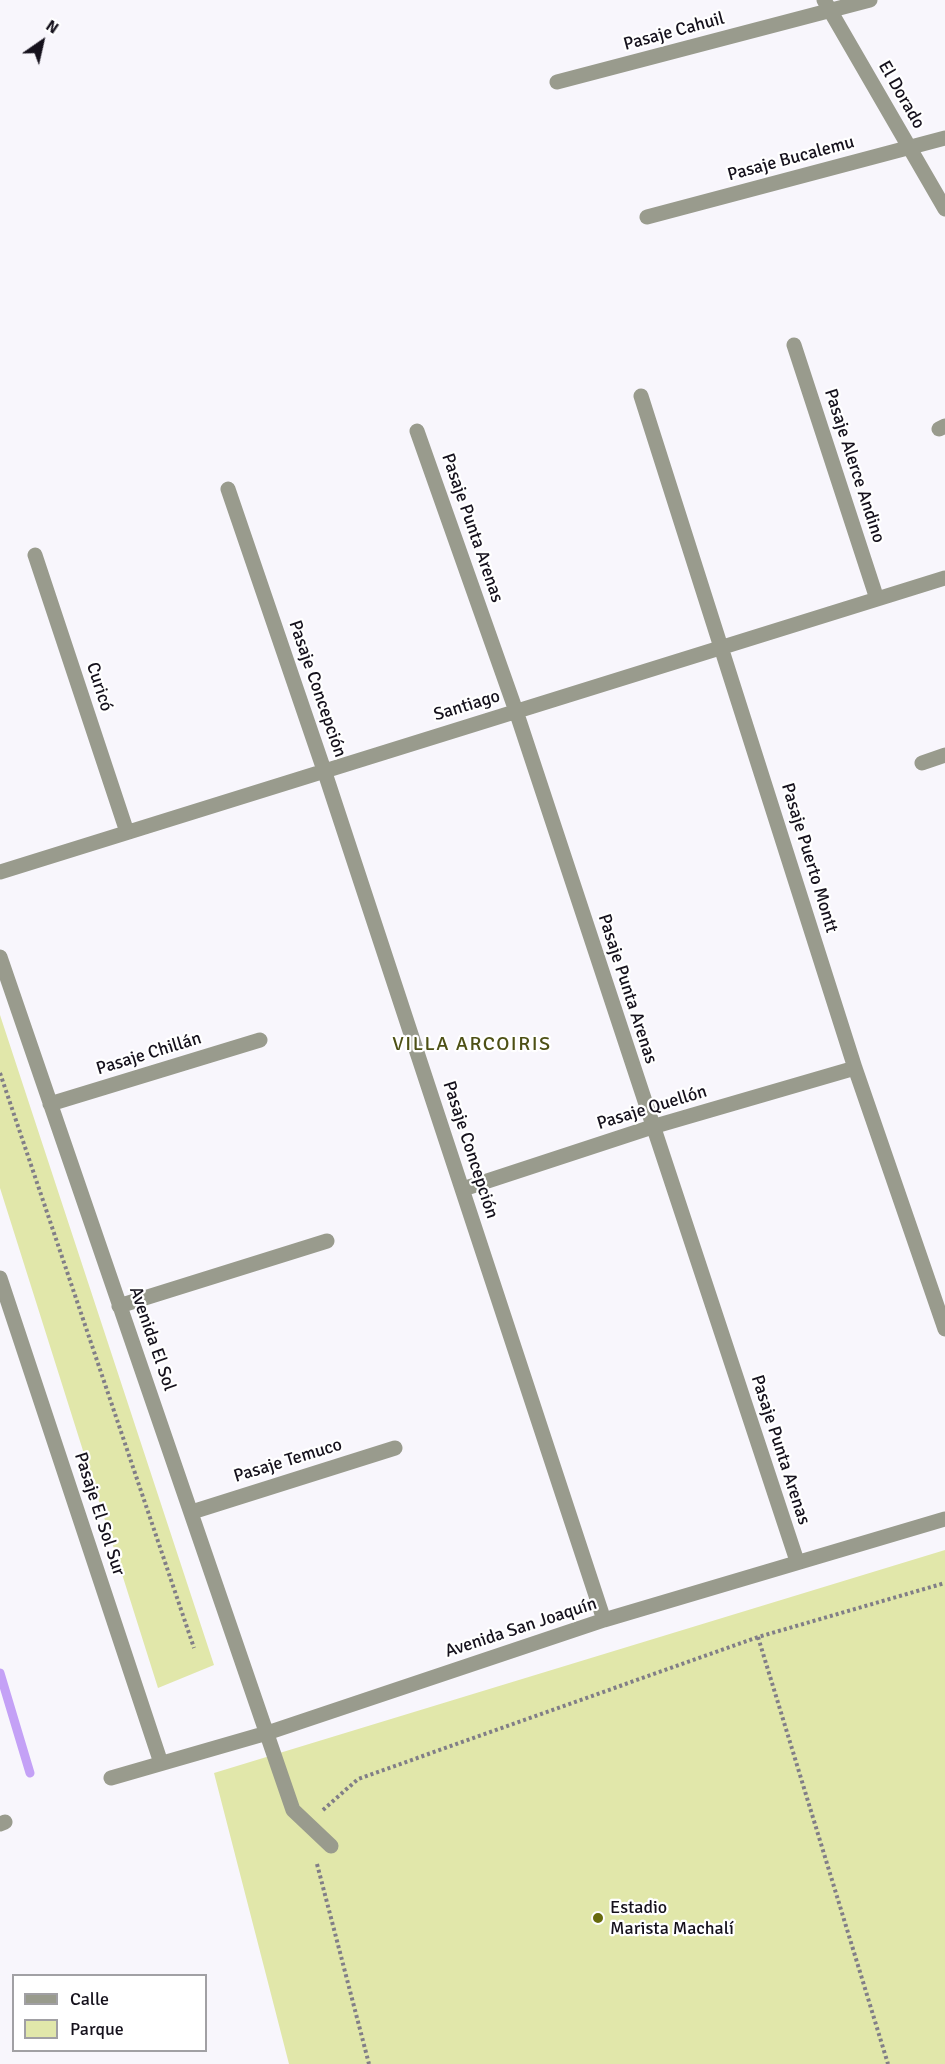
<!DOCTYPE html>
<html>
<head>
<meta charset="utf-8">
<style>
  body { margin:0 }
  #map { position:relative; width:945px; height:2064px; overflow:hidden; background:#f8f6fc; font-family:Signika,sans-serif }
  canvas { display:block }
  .legend { position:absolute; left:12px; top:1974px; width:195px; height:78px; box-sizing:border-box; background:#fff; border:2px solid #a1a0a4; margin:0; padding:8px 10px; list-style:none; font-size:18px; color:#15111c }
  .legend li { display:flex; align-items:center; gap:12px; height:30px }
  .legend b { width:30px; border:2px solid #a1a0a4 }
  .north { position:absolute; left:12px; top:12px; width:60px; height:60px; -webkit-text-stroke:4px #fff; paint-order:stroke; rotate:34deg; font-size:16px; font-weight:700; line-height:24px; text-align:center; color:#15111c }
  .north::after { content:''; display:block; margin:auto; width:21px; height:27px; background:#15111c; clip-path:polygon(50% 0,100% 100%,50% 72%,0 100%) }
</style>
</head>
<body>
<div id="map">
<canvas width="945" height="2064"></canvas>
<ul class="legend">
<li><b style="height:8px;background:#999b8d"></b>Calle</li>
<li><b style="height:16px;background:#e1e7aa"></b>Parque</li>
</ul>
<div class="north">N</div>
</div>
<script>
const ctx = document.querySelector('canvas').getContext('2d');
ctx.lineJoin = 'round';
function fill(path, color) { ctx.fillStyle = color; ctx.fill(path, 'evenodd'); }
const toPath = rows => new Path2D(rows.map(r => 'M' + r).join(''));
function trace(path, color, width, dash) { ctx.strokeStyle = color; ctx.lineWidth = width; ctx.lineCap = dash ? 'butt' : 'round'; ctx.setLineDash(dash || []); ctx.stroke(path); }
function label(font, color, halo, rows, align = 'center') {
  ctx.font = font + ' Signika,sans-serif'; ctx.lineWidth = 4.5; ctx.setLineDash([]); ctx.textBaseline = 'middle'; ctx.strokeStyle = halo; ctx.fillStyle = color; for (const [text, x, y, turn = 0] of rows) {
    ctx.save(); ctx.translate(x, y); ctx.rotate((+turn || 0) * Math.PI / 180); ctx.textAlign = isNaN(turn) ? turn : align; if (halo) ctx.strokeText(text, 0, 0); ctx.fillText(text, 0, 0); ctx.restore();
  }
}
fill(toPath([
  [0,1015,214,1665,158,1688,0,1188],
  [945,1550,945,2064,289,2064,214,1773]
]), '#e1e7aa');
trace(toPath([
  [0,1673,30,1773]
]), '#c4a1f6', 9);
trace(toPath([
  [0,1073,194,1648],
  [758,1637,888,2064],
  [323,1810,358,1779,758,1637,945,1583],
  [317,1864,369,2064]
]), '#817e87', 4, [3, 3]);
trace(toPath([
  [824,0,945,209],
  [557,82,870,0],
  [647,217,945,138],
  [794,345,877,599],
  [641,396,855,1068,945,1329],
  [939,429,945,426],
  [417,431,516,711,797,1561],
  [228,489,324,770,604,1620],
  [35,555,127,832],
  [922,763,945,755],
  [0,872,945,578],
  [0,957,293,1810,331,1846],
  [50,1104,260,1040],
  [463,1189,652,1127,855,1068],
  [0,1278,161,1763],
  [119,1306,327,1241],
  [192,1512,395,1448],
  [111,1778,267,1733,604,1620,945,1519],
  [0,1824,5,1822]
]), '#999b8d', 15);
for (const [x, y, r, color] of [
  [598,1918,6,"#676b0d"]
]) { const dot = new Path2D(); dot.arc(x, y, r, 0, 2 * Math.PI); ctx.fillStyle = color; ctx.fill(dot); trace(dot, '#fff', 2); }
label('18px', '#15111c', '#fff', [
  ["Pasaje Cahuil",674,32,-15],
  ["El Dorado",901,95,60],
  ["Pasaje Bucalemu",791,159,-15],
  ["Pasaje Alerce Andino",854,466,72],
  ["Pasaje Punta Arenas",472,528,71],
  ["Curicó",99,687,72],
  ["Pasaje Concepción",317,689,71],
  ["Santiago",467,706,-17],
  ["Pasaje Puerto Montt",809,858,73],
  ["Pasaje Punta Arenas",627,989,72],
  ["Pasaje Chillán",149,1054,-17],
  ["Pasaje Quellón",652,1108,-17],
  ["Pasaje Concepción",470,1150,72],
  ["Avenida El Sol",152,1339,71],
  ["Pasaje Punta Arenas",780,1450,72],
  ["Pasaje Temuco",288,1461,-17],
  ["Pasaje El Sol Sur",99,1514,72],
  ["Avenida San Joaquín",521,1628,-18]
]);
label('18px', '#15111c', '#fff', [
  ["Estadio",610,1908],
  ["Marista Machalí",610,1929]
], 'left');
ctx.letterSpacing = '1.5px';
label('20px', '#4d5015', '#fff', [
  ["VILLA ARCOIRIS",472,1045]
]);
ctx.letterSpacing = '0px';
</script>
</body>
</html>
